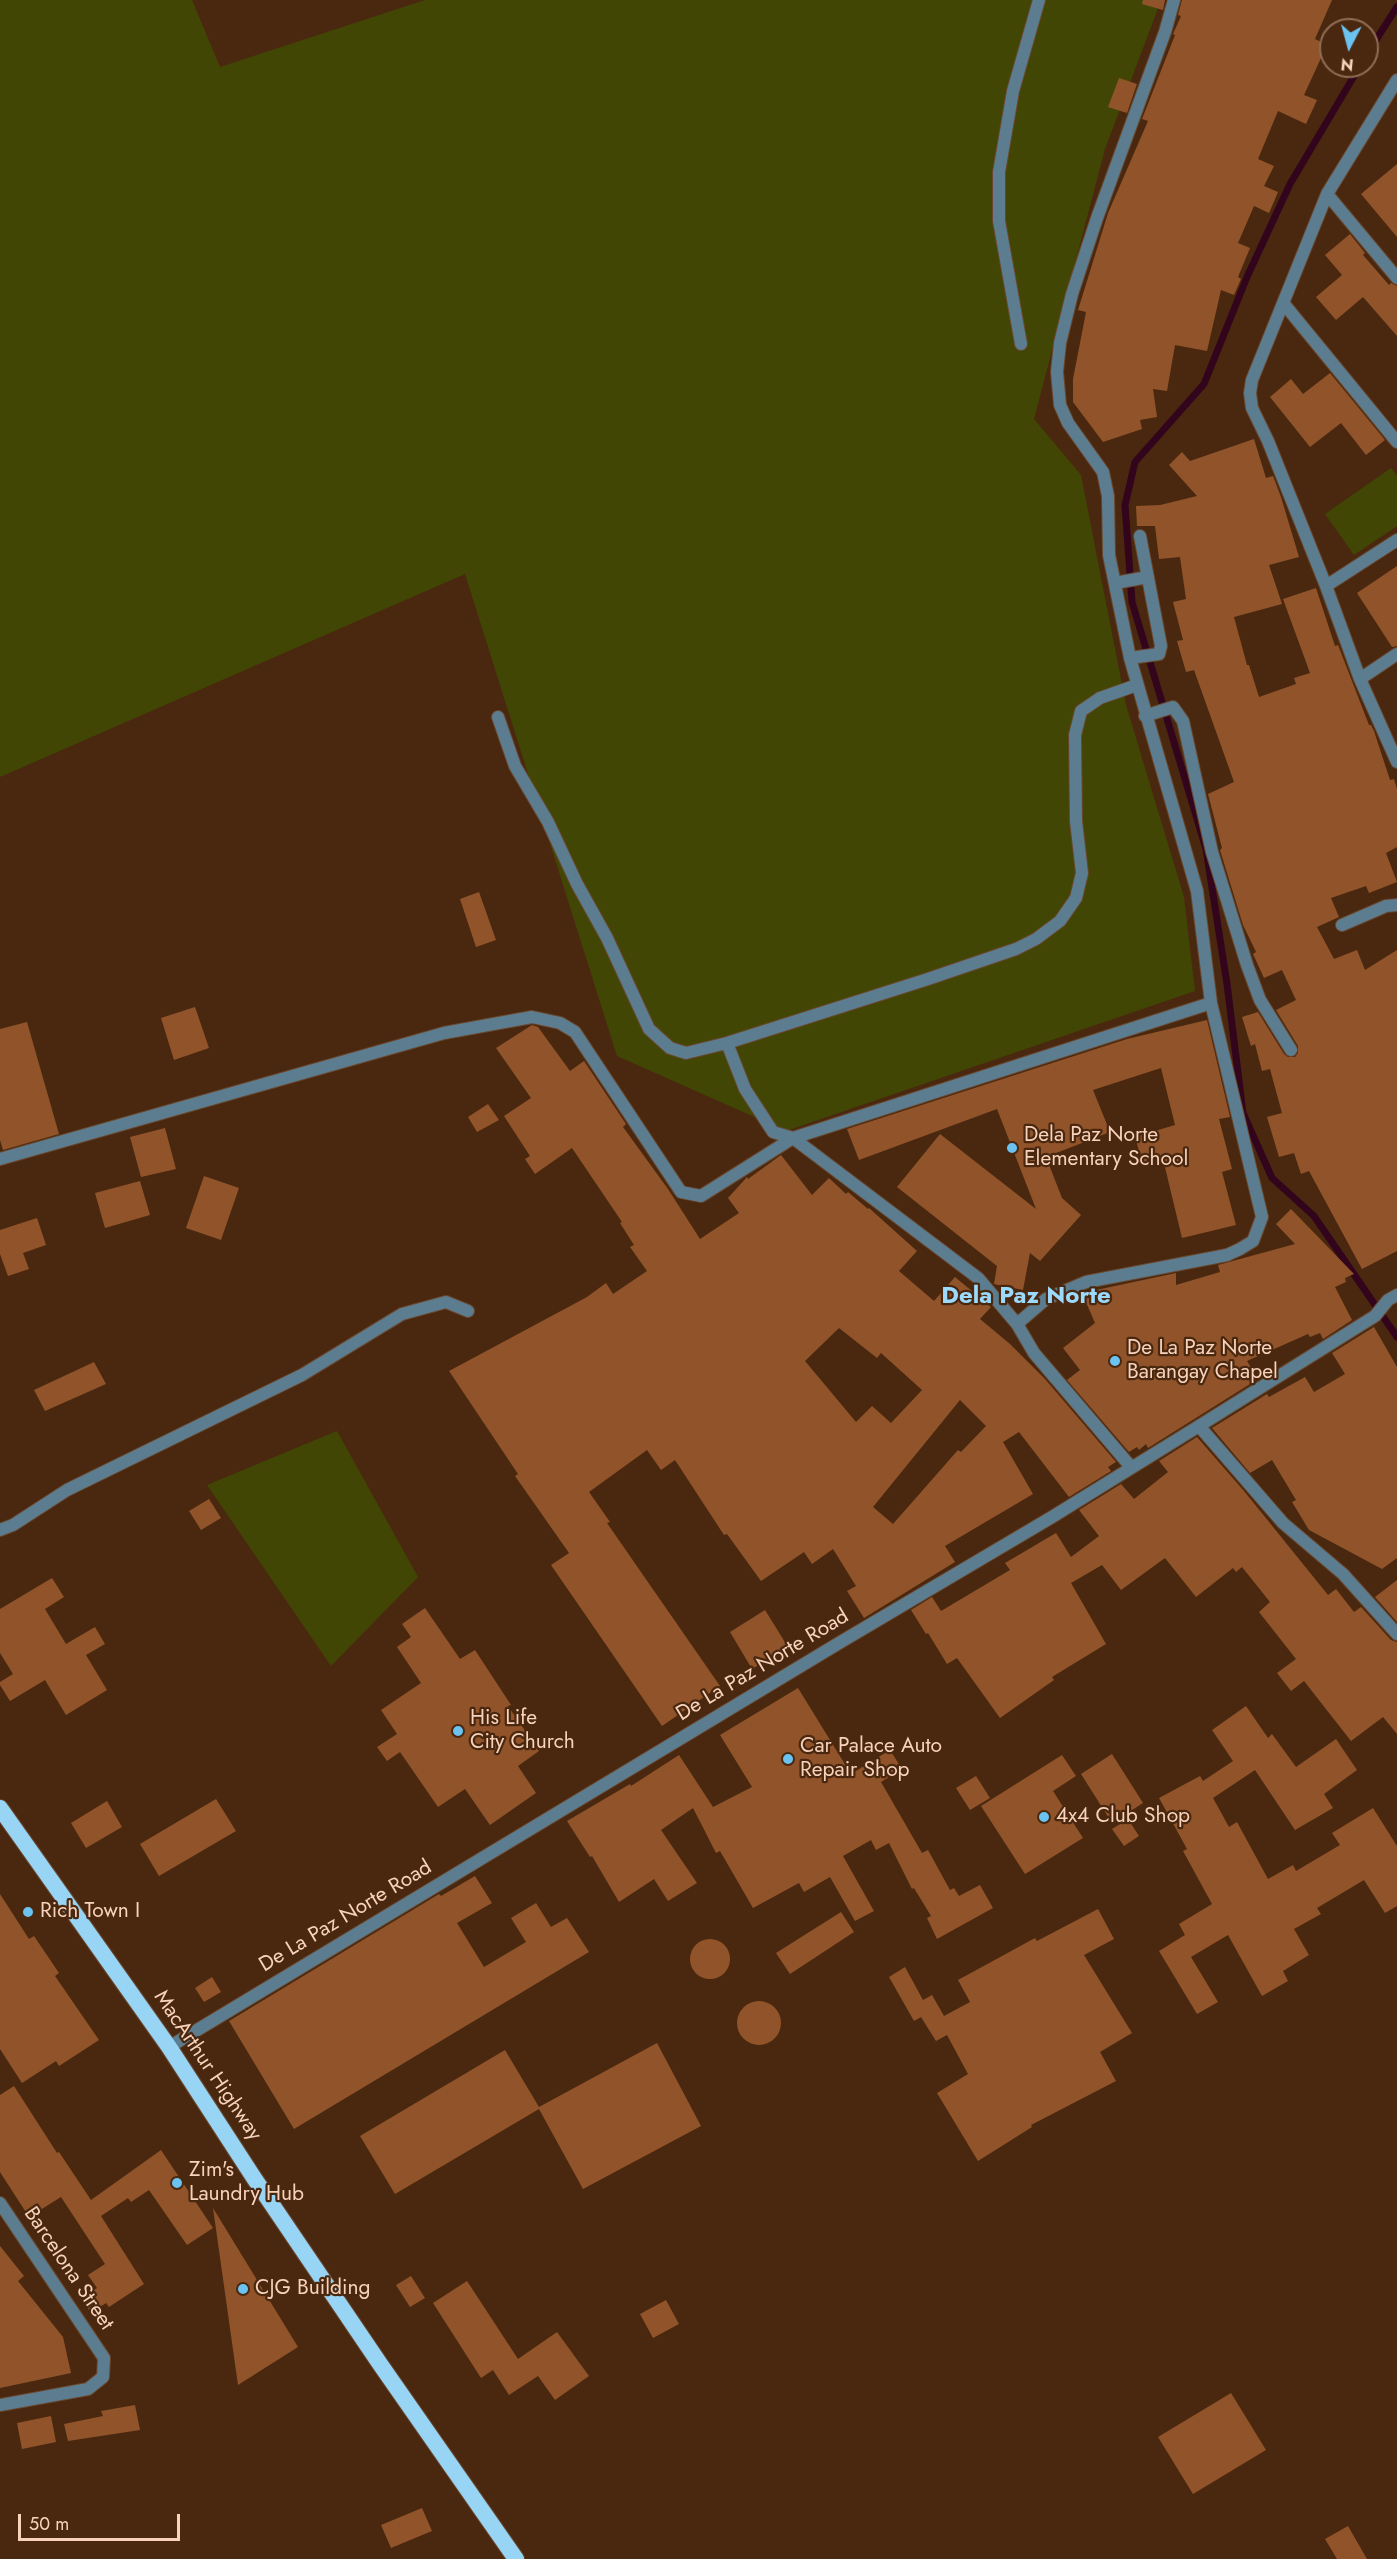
<!DOCTYPE html>
<html>
<head>
<meta charset="utf-8">
<style>
  body { margin:0 }
  #map { position:relative; width:1397px; height:2559px; overflow:hidden; background:#4a280f; font-family:Jost,sans-serif }
  canvas { display:block }
  .north { position:absolute; left:1319px; top:18px; width:60px; height:60px; box-sizing:border-box; background:#4a280f; border:2px solid #906c54; border-radius:50%; rotate:186deg; font-size:16px; font-weight:700; line-height:24px; text-align:center; color:#f8d2bb }
  .north::after { content:''; display:block; margin:auto; width:21px; height:27px; background:#6bc3f2; clip-path:polygon(50% 0,100% 100%,50% 72%,0 100%) }
  .scale { position:absolute; left:18px; top:2514px; width:162px; height:27px; box-sizing:border-box; border:3px solid #f8d2bb; border-top:0; padding-left:8px; font-size:18px; line-height:21px; white-space:nowrap; color:#f8d2bb; -webkit-text-stroke:4px #4a280f; paint-order:stroke }
</style>
</head>
<body>
<div id="map">
<canvas width="1397" height="2559"></canvas>
<div class="north">N</div>
<div class="scale">50 m</div>
</div>
<script>
const ctx = document.querySelector('canvas').getContext('2d');
ctx.lineJoin = 'round';
function fill(path, color) { ctx.fillStyle = color; ctx.fill(path, 'evenodd'); }
const toPath = rows => new Path2D(rows.map(r => 'M' + r).join(''));
function trace(path, color, width, dash) { ctx.strokeStyle = color; ctx.lineWidth = width; ctx.lineCap = dash ? 'butt' : 'round'; ctx.setLineDash(dash || []); ctx.stroke(path); }
function label(font, color, halo, rows, align = 'center') {
  ctx.font = font + ' Jost,sans-serif'; ctx.lineWidth = 4.5; ctx.setLineDash([]); ctx.textBaseline = 'middle'; ctx.strokeStyle = halo; ctx.fillStyle = color; for (const [text, x, y, turn = 0] of rows) {
    ctx.save(); ctx.translate(x, y); ctx.rotate((+turn || 0) * Math.PI / 180); ctx.textAlign = isNaN(turn) ? turn : align; if (halo) ctx.strokeText(text, 0, 0); ctx.fillText(text, 0, 0); ctx.restore();
  }
}
fill(toPath([
  [0,0,192,0,220,67,425,0,1158,0,1157,11,1105,149,1034,419,1081,475,1126,705,1184,897,1195,991,786,1131,617,1056,465,574,0,777],
  [1391,468,1397,476,1397,526,1354,555,1325,514],
  [337,1431,418,1577,331,1666,207,1485]
]), '#424604');
trace(toPath([
  [1367,54,1397,7],
  [1360,66,1290,184,1247,277,1204,384,1135,462,1125,505,1132,602,1206,849,1227,984,1243,1113,1272,1178,1314,1216,1397,1337]
]), '#33051d', 7);
fill(toPath([
  [1143,0,1165,0,1163,10,1142,4],
  [1182,0,1332,0,1315,39,1327,45,1304,95,1317,100,1306,124,1278,111,1258,159,1274,166,1264,186,1278,192,1269,213,1254,206,1238,243,1250,248,1238,277,1241,279,1234,295,1221,290,1207,351,1175,345,1167,391,1153,389,1157,417,1140,420,1142,429,1103,442,1073,402,1073,379,1086,312,1078,310,1108,213,1148,121,1142,119,1175,35,1173,34,1181,16,1178,15],
  [1119,78,1137,84,1127,113,1108,107],
  [1397,164,1397,237,1361,194],
  [1350,234,1365,253,1363,255,1389,285,1391,283,1397,286,1397,336,1363,297,1336,320,1316,297,1342,275,1325,255],
  [1330,373,1385,440,1366,455,1341,423,1310,447,1270,397,1291,379,1303,394],
  [1254,439,1266,478,1273,476,1281,497,1299,557,1269,565,1282,604,1234,617,1247,665,1249,665,1259,697,1296,684,1294,678,1310,673,1283,599,1316,588,1335,646,1338,645,1369,725,1371,725,1374,731,1390,780,1394,779,1397,789,1397,847,1386,853,1397,882,1369,893,1366,886,1331,898,1339,917,1317,927,1334,959,1357,950,1365,970,1397,950,1397,1251,1362,1269,1309,1171,1301,1174,1294,1153,1279,1157,1267,1117,1282,1113,1270,1069,1262,1071,1255,1044,1251,1046,1242,1017,1258,1012,1284,1054,1288,1057,1295,1057,1298,1053,1298,1046,1276,1010,1296,1000,1282,970,1264,978,1253,954,1256,952,1243,925,1220,850,1222,848,1208,794,1234,782,1194,670,1186,672,1177,641,1183,640,1173,602,1186,599,1180,557,1159,559,1155,526,1137,526,1136,506,1160,505,1197,496,1169,465,1182,452,1190,461],
  [1397,566,1397,646,1392,647,1357,593],
  [479,892,496,940,476,947,460,899],
  [195,1007,209,1048,174,1060,161,1018],
  [1207,1020,1230,1117,1219,1119,1232,1169,1222,1172,1236,1225,1182,1238,1163,1159,1143,1165,1135,1137,1175,1125,1161,1068,1093,1090,1110,1132,1046,1157,1062,1198,1081,1215,1040,1261,1030,1253,1023,1290,994,1284,997,1266,897,1187,940,1134,1036,1209,997,1109,859,1160,847,1129,1127,1039],
  [27,1022,59,1134,3,1150,0,1140,0,1029],
  [532,1025,538,1027,570,1071,584,1061,626,1124,623,1127,668,1189,700,1239,739,1213,728,1198,747,1177,748,1179,781,1155,812,1195,829,1178,846,1194,848,1192,868,1209,869,1208,917,1251,899,1271,934,1301,955,1277,991,1307,980,1319,1010,1344,1045,1379,1116,1462,1108,1467,1111,1471,1069,1497,1019,1432,1003,1442,1033,1494,945,1546,955,1562,864,1618,847,1591,856,1586,833,1549,812,1564,804,1552,761,1581,727,1534,724,1535,675,1460,661,1470,647,1450,589,1492,610,1522,607,1523,720,1686,662,1726,551,1565,569,1553,515,1476,518,1474,449,1371,587,1297,606,1283,613,1294,647,1271,630,1247,634,1245,620,1223,622,1222,572,1148,535,1174,525,1159,530,1156,504,1116,531,1098,496,1048],
  [839,1328,877,1358,881,1353,922,1390,891,1423,872,1406,856,1422,805,1361],
  [960,1400,986,1426,961,1452,958,1450,893,1524,873,1507],
  [488,1104,499,1120,477,1132,468,1117],
  [165,1128,176,1169,141,1177,130,1137],
  [204,1176,239,1188,221,1240,186,1228],
  [140,1181,150,1215,105,1228,95,1193],
  [1291,1209,1354,1274,1345,1278,1346,1282,1335,1287,1352,1320,1323,1339,1320,1333,1310,1337,1308,1334,1247,1361,1258,1379,1148,1448,1146,1444,1139,1450,1137,1447,1129,1452,1067,1380,1080,1370,1063,1348,1095,1323,1082,1293,1176,1273,1176,1285,1220,1272,1218,1265,1295,1244,1276,1224],
  [37,1218,46,1245,23,1253,29,1269,8,1276,0,1254,0,1230],
  [1374,1327,1397,1367,1397,1558,1382,1569,1309,1530,1292,1502,1296,1500,1272,1460,1250,1473,1212,1428,1267,1394,1269,1397,1305,1377,1314,1392,1345,1374,1332,1353],
  [94,1362,106,1384,45,1411,34,1390],
  [1197,1437,1244,1491,1328,1595,1336,1589,1354,1612,1361,1607,1391,1640,1397,1642,1397,1734,1383,1717,1351,1741,1304,1681,1291,1691,1277,1673,1296,1659,1259,1612,1270,1602,1242,1567,1236,1572,1233,1568,1196,1597,1165,1558,1121,1590,1102,1565,1071,1583,1106,1644,1052,1677,1054,1680,1000,1718,957,1658,947,1664,928,1633,926,1634,911,1610,932,1597,941,1611,1010,1570,1005,1563,1056,1533,1071,1557,1099,1536,1079,1510,1121,1484,1134,1499,1168,1472,1159,1461],
  [209,1499,221,1518,201,1530,189,1511],
  [52,1578,64,1597,45,1609,66,1644,95,1627,105,1644,86,1655,107,1690,66,1715,45,1680,10,1701,0,1685,0,1682,13,1674,0,1653,0,1609],
  [1397,1580,1397,1622,1375,1597],
  [425,1608,460,1659,475,1650,511,1705,508,1706,539,1751,518,1766,536,1793,490,1825,465,1789,438,1807,400,1752,387,1761,377,1747,397,1734,381,1710,421,1683,397,1647,411,1637,402,1624],
  [765,1610,788,1647,752,1669,730,1632],
  [798,1688,851,1774,890,1750,902,1769,881,1782,922,1853,928,1850,950,1890,954,1888,959,1896,980,1885,993,1908,937,1939,927,1918,931,1916,914,1888,912,1889,889,1843,876,1850,871,1840,843,1856,874,1911,855,1921,830,1877,804,1892,799,1883,753,1908,720,1851,716,1853,693,1808,661,1830,697,1883,668,1901,654,1879,619,1902,592,1856,590,1857,567,1821,630,1784,631,1786,679,1755,713,1807,752,1787,720,1735],
  [1246,1706,1268,1738,1272,1734,1296,1767,1336,1739,1357,1770,1324,1794,1333,1808,1295,1830,1255,1770,1213,1798,1229,1827,1237,1822,1268,1879,1293,1865,1296,1871,1340,1845,1332,1833,1373,1808,1397,1846,1397,1906,1385,1913,1364,1880,1317,1908,1321,1914,1294,1929,1309,1955,1283,1971,1288,1981,1262,1996,1228,1935,1191,1957,1218,2002,1197,2014,1159,1951,1185,1935,1179,1924,1212,1904,1183,1851,1187,1849,1159,1798,1200,1776,1203,1781,1233,1761,1212,1730],
  [1112,1754,1143,1803,1112,1823,1081,1774],
  [1062,1755,1076,1776,1053,1791,1083,1838,1025,1874,981,1806],
  [976,1776,990,1798,970,1810,956,1788],
  [216,1799,236,1831,159,1876,140,1844],
  [107,1801,122,1827,86,1848,71,1823],
  [1128,1819,1139,1836,1124,1846,1112,1829],
  [475,1876,492,1903,457,1923,484,1967,526,1942,511,1918,536,1903,551,1927,567,1918,589,1952,294,2129,229,2021,439,1894,441,1896],
  [0,1894,29,1939,34,1936,59,1973,55,1976,99,2040,59,2066,56,2061,22,2083,0,2049],
  [1098,1909,1114,1939,1084,1955,1132,2033,1100,2052,1116,2081,1031,2125,1032,2127,978,2161,937,2093,968,2074,947,2035,936,2041,921,2017,914,2021,889,1977,905,1967,923,2000,932,1995,944,2016,970,2002,958,1980,1035,1938,1037,1941],
  [841,1912,854,1932,790,1974,776,1953],
  '690 1959a20 20 0 1 1 40 0a20 20 0 1 1-40 0Z',
  [212,1977,221,1992,204,2002,195,1988],
  '737 2023a22 22 0 1 1 44 0a22 22 0 1 1-44 0Z',
  [657,2043,701,2126,583,2189,539,2109,395,2194,360,2136,505,2050,539,2107],
  [14,2086,57,2153,59,2152,91,2200,161,2150,213,2228,187,2245,149,2190,131,2202,128,2198,101,2216,144,2284,109,2307,106,2303,91,2313,81,2298,97,2288,88,2275,105,2264,61,2197,29,2217,0,2172,0,2095],
  [213,2208,298,2347,238,2385],
  [0,2246,24,2276,18,2281,63,2337,71,2373,0,2388],
  [411,2276,425,2298,410,2307,396,2285],
  [467,2281,518,2359,557,2332,589,2376,555,2400,538,2376,509,2395,493,2370,481,2378,433,2303],
  [666,2300,679,2324,653,2338,640,2314],
  [1231,2393,1266,2450,1193,2494,1158,2437],
  [135,2405,140,2430,68,2441,64,2424,103,2416,101,2411],
  [51,2416,56,2442,22,2449,17,2423],
  [422,2508,432,2531,391,2548,381,2525],
  [1348,2526,1367,2559,1337,2559,1325,2539]
]), '#91542a');
const minor = toPath([
  [1327,194,1397,80],
  [1397,278,1327,194,1252,380,1250,393,1252,408,1268,441,1326,586,1360,679,1397,762],
  [1284,304,1397,442],
  [1021,344,999,221,999,172,1013,91,1039,0],
  [1115,583,1148,577],
  [1326,586,1397,540],
  [1130,658,1159,654,1161,646,1140,536],
  [1360,679,1397,654],
  [1145,716,1173,707,1183,721,1212,852,1247,965,1260,1000,1291,1050],
  [498,717,515,766,548,822,577,884,607,938,649,1029,670,1048,686,1053,727,1043,745,1089,773,1132,793,1138,978,1278,1017,1324,1034,1353,1131,1467],
  [1342,925,1386,906,1397,905],
  [727,1043,928,979,1016,949,1036,939,1060,921,1076,898,1082,873,1076,821,1075,735,1081,711,1100,698,1137,685],
  [0,1159,444,1033,532,1017,560,1023,575,1032,681,1192,701,1196,793,1138,1211,1003],
  [1017,1324,1046,1299,1086,1282,1227,1255,1240,1249,1253,1241,1262,1217,1211,1003,1197,891,1130,658,1109,555,1108,496,1103,472,1068,423,1060,405,1057,372,1060,343,1072,294,1097,218,1165,32,1174,0],
  [1199,1426,1375,1316,1388,1300,1397,1295],
  [0,1530,13,1525,67,1490,302,1375,402,1314,446,1302,468,1311],
  [0,2203,104,2358,103,2377,88,2389,0,2405]
]);
const tertiary = toPath([
  [169,2047,839,1643,1052,1517,1199,1426,1283,1523,1343,1574,1397,1634]
]);
const trunk = toPath([
  [0,1808,169,2047,254,2178,380,2364,516,2559]
]);
trace(minor, '#69472e', 14);
trace(tertiary, '#69472e', 14);
trace(trunk, '#69472e', 18);
trace(minor, '#5c7d8f', 12);
trace(tertiary, '#5c7d8f', 12);
trace(trunk, '#98d4f4', 16);
for (const [x, y, r, color] of [
  [1012,1148,6,"#6bc3f2"],
  [1115,1361,6,"#6bc3f2"],
  [458,1731,6,"#6bc3f2"],
  [788,1759,6,"#6bc3f2"],
  [1044,1817,6,"#6bc3f2"],
  [28,1912,6,"#6bc3f2"],
  [177,2183,6,"#6bc3f2"],
  [243,2289,6,"#6bc3f2"]
]) { const dot = new Path2D(); dot.arc(x, y, r, 0, 2 * Math.PI); ctx.fillStyle = color; ctx.fill(dot); trace(dot, '#4a280f', 2); }
label('21px', '#f8d2bb', '#4a280f', [
  ["Dela Paz Norte",1024,1136],
  ["Elementary School",1024,1160],
  ["De La Paz Norte",1127,1349],
  ["Barangay Chapel",1127,1373],
  ["His Life",470,1719],
  ["City Church",470,1743],
  ["Car Palace Auto",800,1747],
  ["Repair Shop",800,1771],
  ["4x4 Club Shop",1056,1817],
  ["Rich Town I",40,1912],
  ["Zim's",189,2171],
  ["Laundry Hub",189,2195],
  ["CJG Building",255,2289]
], 'left');
label('21px', '#f8d2bb', '#4a280f', [
  ["De La Paz Norte Road",763,1666,-31],
  ["De La Paz Norte Road",346,1917,-31],
  ["MacArthur Highway",207,2066,56],
  ["Barcelona Street",68,2269,56]
]);
label('bold 24px', '#9bdafd', '#4a280f', [
  ["Dela Paz Norte",1026,1297]
]);
</script>
</body>
</html>
